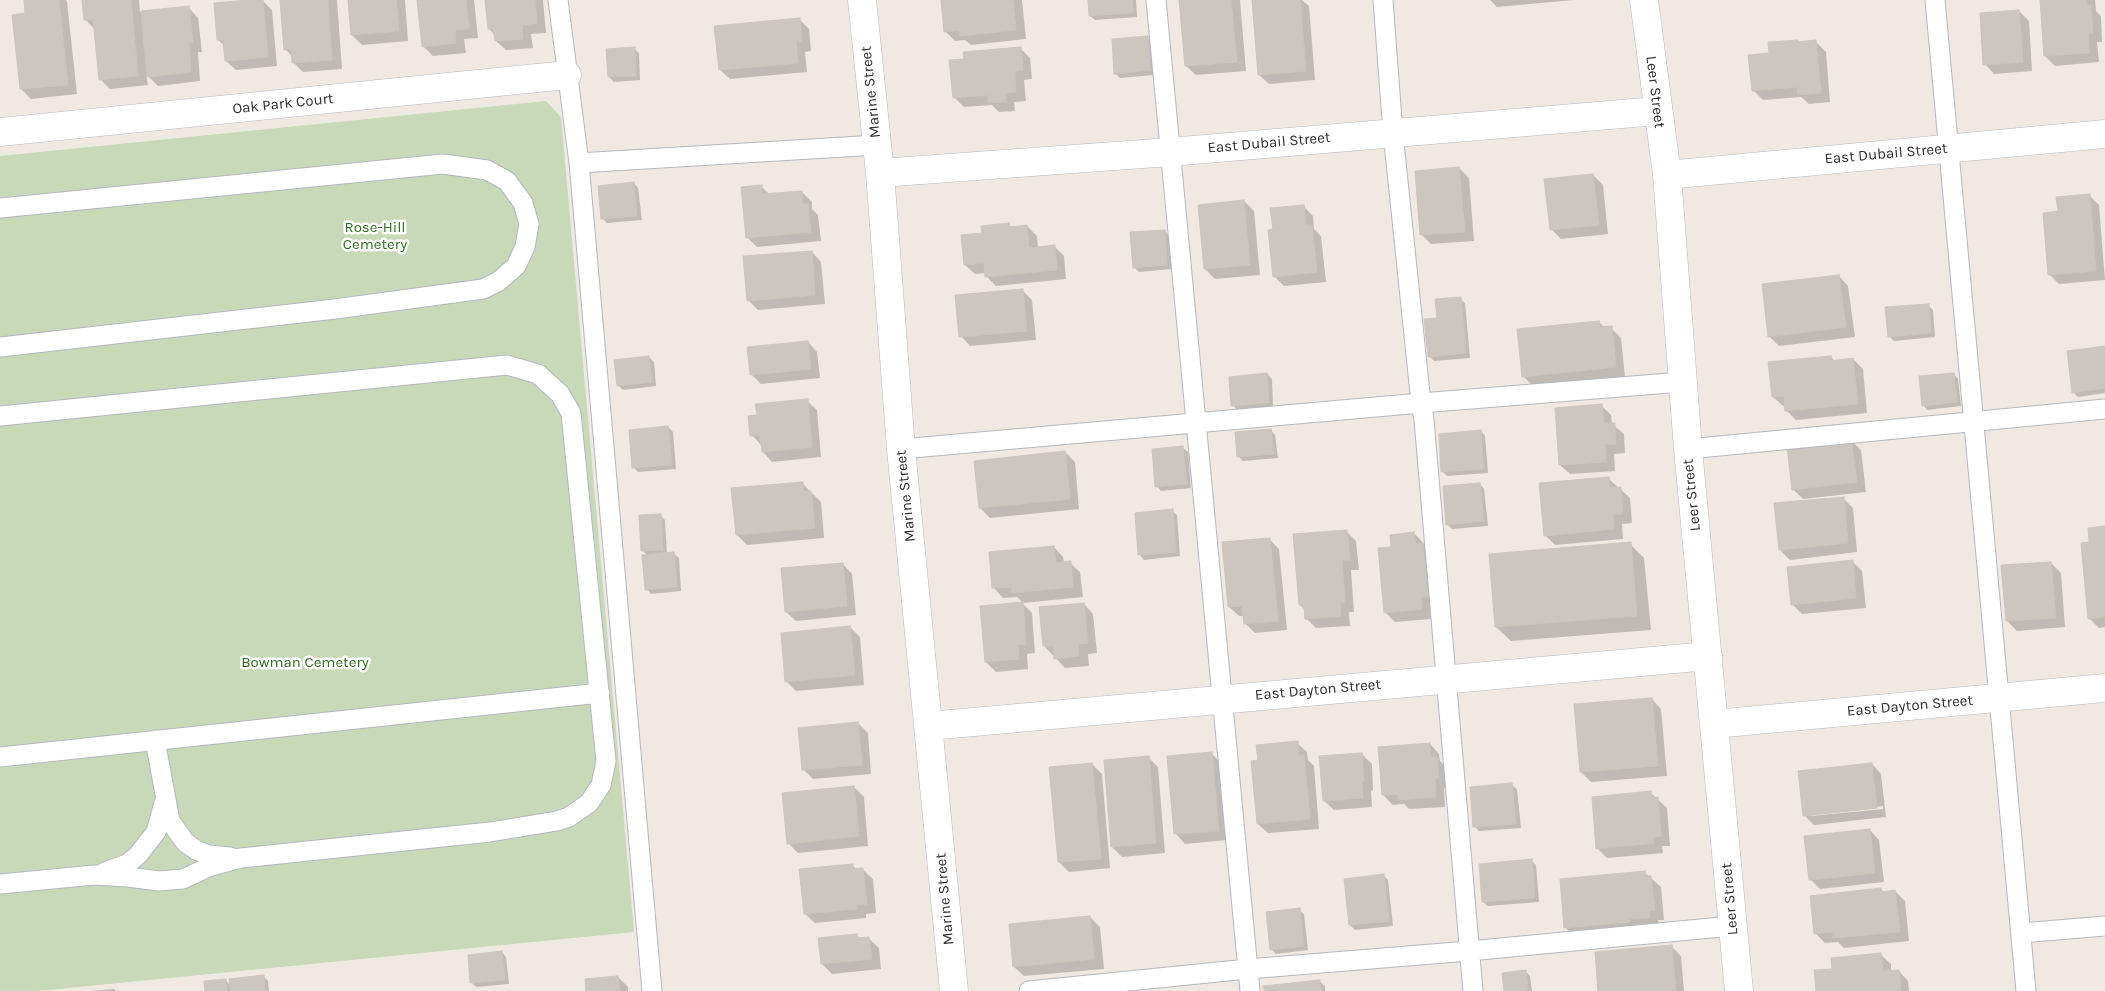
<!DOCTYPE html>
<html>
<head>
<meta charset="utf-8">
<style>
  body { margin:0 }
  canvas { display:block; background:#efe9e1 }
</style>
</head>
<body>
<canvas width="2105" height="991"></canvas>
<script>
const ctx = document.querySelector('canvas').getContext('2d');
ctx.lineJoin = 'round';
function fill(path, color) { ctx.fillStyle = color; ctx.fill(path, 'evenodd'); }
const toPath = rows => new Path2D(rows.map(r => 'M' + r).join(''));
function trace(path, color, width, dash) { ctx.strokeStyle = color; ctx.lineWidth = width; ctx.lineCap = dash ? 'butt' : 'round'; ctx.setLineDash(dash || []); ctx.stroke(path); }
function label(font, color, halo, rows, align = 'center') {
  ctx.font = font + ' Karla,sans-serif'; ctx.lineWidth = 5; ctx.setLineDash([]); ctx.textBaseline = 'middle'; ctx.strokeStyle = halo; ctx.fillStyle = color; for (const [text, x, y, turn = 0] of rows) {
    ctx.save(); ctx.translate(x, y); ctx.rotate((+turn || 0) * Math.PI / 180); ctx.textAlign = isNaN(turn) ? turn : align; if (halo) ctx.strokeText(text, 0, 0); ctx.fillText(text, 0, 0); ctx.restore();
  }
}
fill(toPath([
  [546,101,561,117,634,932,38,991,0,991,0,156]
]), '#c8d9b8');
fill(toPath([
  [25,0,66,0,67,2,77,94,31,99,21,89,26,14],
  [83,0,139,0,140,12,189,8,198,18,202,52,198,52,200,81,158,86,146,74,148,85,110,89,100,79,95,30,85,19],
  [262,0,272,10,277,66,236,70,226,61,225,46,218,40],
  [282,0,337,0,342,69,303,72,293,62,293,57,285,49],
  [350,0,405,0,408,41,362,45,352,35],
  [418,0,474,0,478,38,464,39,466,53,433,56,423,46],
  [486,0,543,0,546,33,531,34,533,48,506,50,496,41,495,35,489,29],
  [942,0,1022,0,1026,39,971,45,965,40,955,41,945,31],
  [1089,0,1136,0,1137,17,1095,20,1090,16],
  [1181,0,1240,0,1246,71,1196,75,1186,66],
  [1261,0,1302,0,1309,6,1315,80,1269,84,1259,75],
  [1490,0,1574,0,1497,7],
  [2041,0,2095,0,2096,11,2101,16,2102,42,2097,42,2099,62,2055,66,2045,56],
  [2019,11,2029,21,2032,71,1994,74,1985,64],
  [799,19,809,29,811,51,805,52,807,72,730,79,720,70],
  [1147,37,1152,42,1154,75,1120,78,1115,73],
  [1797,41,1800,43,1816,42,1826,52,1830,102,1809,104,1801,97,1763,100,1753,90,1770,54],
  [1020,48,1030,58,1032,79,1024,80,1026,101,1014,102,1015,111,999,112,992,105,964,107,954,97,965,60],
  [634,49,639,53,640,80,614,82,609,77],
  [1459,168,1469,178,1474,241,1431,244,1421,234],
  [1593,175,1603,185,1608,234,1561,239,1551,229],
  [634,183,638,188,642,220,607,223,603,219],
  [761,186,770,195,802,192,812,202,812,209,818,215,821,241,757,247,747,237],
  [2089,195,2099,205,2105,280,2059,284,2049,274],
  [1244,201,1254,211,1260,275,1215,279,1205,269],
  [1303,206,1313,216,1314,229,1321,236,1326,282,1284,286,1274,276,1274,231],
  [1009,224,1012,228,1027,226,1037,236,1038,248,1054,246,1064,256,1066,279,996,286,986,276,986,273,975,274,965,265,983,235],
  [1165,231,1169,236,1172,269,1139,272,1134,267],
  [812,252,821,262,825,304,758,310,748,300],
  [1839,276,1848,286,1855,337,1779,346,1769,336],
  [1022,290,1032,300,1036,340,970,346,961,336],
  [1460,299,1465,303,1470,358,1434,361,1429,356,1438,319],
  [1928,305,1933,310,1935,337,1894,341,1889,336],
  [1599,322,1605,328,1611,328,1621,338,1625,377,1533,386,1523,376],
  [808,342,817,352,820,378,761,384,751,374],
  [2105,347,2105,393,2078,397,2073,392],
  [649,357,654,362,656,386,623,390,618,385],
  [1831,357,1835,362,1853,359,1863,369,1867,413,1796,420,1786,410,1786,406,1783,406,1773,397],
  [1267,374,1272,379,1273,407,1237,410,1233,405],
  [1954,374,1958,379,1961,406,1927,410,1923,405],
  [807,401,817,410,821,457,772,462,763,452,761,445,752,435,758,416],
  [1601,405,1611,415,1612,424,1624,434,1625,453,1614,454,1615,471,1570,474,1560,465],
  [668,427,673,432,676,469,638,472,634,468],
  [1271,430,1275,435,1278,458,1243,461,1238,456],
  [1481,431,1485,436,1488,473,1447,476,1443,472],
  [1851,440,1861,450,1866,492,1803,499,1793,489],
  [1183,448,1188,452,1191,488,1161,491,1157,486],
  [1065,452,1075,462,1079,509,990,518,980,508],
  [1609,479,1630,498,1632,523,1622,524,1623,539,1555,545,1545,535],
  [802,483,821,502,824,538,747,545,737,535],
  [1480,484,1484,489,1488,526,1452,529,1447,524],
  [1843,498,1853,508,1857,552,1790,560,1780,550],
  [1172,511,1177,515,1180,556,1144,560,1140,555],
  [660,515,665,520,667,554,674,554,679,558,681,591,651,594,647,589,648,556,642,550],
  [2105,527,2105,627,2099,628,2089,618,2091,543],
  [1346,531,1356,541,1359,570,1351,570,1354,612,1349,612,1350,626,1316,628,1306,618,1305,610,1300,605],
  [1414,533,1433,554,1438,606,1430,606,1431,619,1395,622,1385,612,1393,548],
  [1269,539,1279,549,1287,630,1255,633,1245,623,1244,616,1239,616,1229,607],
  [1630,544,1644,558,1651,630,1511,641,1496,627],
  [1054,547,1063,557,1064,563,1070,563,1080,572,1083,597,1023,603,1017,597,1003,598,994,588],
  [1852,561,1862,571,1866,608,1802,614,1792,604],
  [2051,563,2061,573,2065,627,2017,631,2007,621],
  [843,564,852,574,856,615,796,621,786,612],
  [1022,603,1032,613,1035,653,1027,654,1028,669,996,672,986,662],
  [1084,604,1093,614,1097,653,1088,654,1089,666,1065,668,1044,646],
  [850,627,860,637,864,685,796,691,786,681],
  [1652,699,1661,709,1667,776,1591,782,1581,772,1575,705],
  [858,723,868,733,871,774,813,779,803,769],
  [1297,743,1307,752,1308,760,1314,766,1319,829,1268,833,1258,824,1259,761],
  [1430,744,1439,754,1440,761,1447,768,1448,787,1444,788,1445,807,1409,809,1404,804,1393,805,1383,795],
  [1211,753,1221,763,1228,840,1185,844,1176,834],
  [1362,754,1372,764,1373,790,1371,791,1372,807,1334,810,1324,801],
  [1148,757,1158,767,1165,853,1122,857,1112,847],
  [1092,764,1102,774,1110,868,1069,872,1059,862],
  [1872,764,1881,774,1886,817,1814,825,1804,815],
  [1883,806,1883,809,1811,816,1811,814],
  [1512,785,1517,789,1521,828,1479,831,1475,827],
  [854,787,864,797,868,846,798,853,788,843],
  [1651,793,1667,808,1670,846,1662,846,1663,853,1607,858,1597,848],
  [1870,830,1879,840,1884,882,1820,889,1810,879],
  [1531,860,1536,865,1539,902,1488,906,1483,902],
  [852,865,857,870,863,870,873,879,876,913,866,914,866,918,815,923,805,914],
  [1645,873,1661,887,1664,920,1658,920,1659,927,1575,937,1565,927],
  [1384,876,1388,880,1393,926,1355,930,1350,925,1346,880],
  [1881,889,1884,893,1895,891,1905,901,1909,941,1844,948,1838,942,1825,943,1815,933],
  [1299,910,1304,914,1308,950,1276,954,1271,949],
  [1090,917,1100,927,1104,969,1024,976,1014,967],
  [856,935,861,939,869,939,879,948,881,969,832,974,822,964],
  [1671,946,1681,956,1684,991,1599,991],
  [502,952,506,957,509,984,476,987,472,983],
  [1881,955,1891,964,1891,971,1899,971,1908,981,1909,991,1817,991,1833,970],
  [1526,972,1530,976,1532,991,1506,991],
  [263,976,268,981,269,991,206,991,225,980,231,986],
  [618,977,628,987,628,991,587,991],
  [1320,982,1325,986,1325,991,1265,991],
  [114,989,116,991,93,991]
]), '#0003');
const building = toPath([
  [24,0,59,0,68,85,20,89,12,15,25,13,24,0],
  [82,0,131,0,138,76,99,80,93,19,84,20,82,0],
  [248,0,263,0,268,57,225,61,223,40,217,40,214,3,248,0],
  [280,0,328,0,332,60,292,63,291,49,284,50,280,0],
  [348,0,396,0,399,31,351,35,348,0],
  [417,0,466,0,469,29,455,30,456,43,422,47,417,0],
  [485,0,535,0,537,23,522,25,523,39,495,41,493,29,488,29,485,0],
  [941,0,1013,0,1016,30,960,36,959,30,944,32,941,0],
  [1088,0,1132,0,1133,13,1089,16,1088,0],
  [1179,0,1231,0,1237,62,1185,66,1179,0],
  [1252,0,1300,0,1306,71,1258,75,1252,0],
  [2040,0,2087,0,2087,5,2091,5,2093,33,2088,33,2089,53,2044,56,2040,0],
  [189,6,193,42,189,43,191,72,147,77,141,11,189,6],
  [2019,10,2023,62,1983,65,1980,13,2019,10],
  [800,18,802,42,796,42,798,63,719,70,714,26,800,18],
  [1148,36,1150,70,1114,74,1112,39,1148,36],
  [1798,40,1798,42,1816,40,1821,93,1798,95,1797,87,1752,91,1748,55,1769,53,1768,42,1798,40],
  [635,47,636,76,608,77,606,49,635,47],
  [1021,47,1023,70,1015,71,1016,92,1005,93,1006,102,988,103,988,95,953,98,949,60,964,59,963,52,1021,47],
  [1459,167,1465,232,1420,235,1415,171,1459,167],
  [1593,174,1599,225,1550,230,1544,179,1593,174],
  [634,182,637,216,601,219,598,186,634,182],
  [762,185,762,194,802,191,803,204,808,204,811,232,746,238,741,187,762,185],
  [2090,194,2096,271,2048,275,2043,213,2058,211,2056,197,2090,194],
  [1244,200,1250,265,1204,269,1198,205,1244,200],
  [1304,205,1306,225,1312,225,1317,272,1273,277,1268,230,1273,229,1270,208,1304,205],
  [1009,223,1010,227,1027,225,1029,248,1055,245,1057,270,985,277,984,263,964,265,961,235,982,233,981,226,1009,223],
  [1165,230,1167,265,1133,268,1130,232,1165,230],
  [812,251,815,295,747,301,743,256,812,251],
  [1839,275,1846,327,1768,337,1762,284,1839,275],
  [1023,289,1027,331,959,337,955,295,1023,289],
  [1461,297,1466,353,1428,357,1424,319,1437,318,1435,299,1461,297],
  [1929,304,1931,333,1888,337,1885,307,1929,304],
  [1599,321,1600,327,1612,326,1616,367,1522,377,1517,329,1599,321],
  [808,341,811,369,750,375,747,347,808,341],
  [2105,346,2105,388,2072,393,2067,351,2105,346],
  [649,356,652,382,617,386,614,360,649,356],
  [1831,356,1831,361,1853,358,1858,404,1785,411,1784,396,1772,397,1768,362,1831,356],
  [1267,373,1269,403,1231,406,1229,377,1267,373],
  [1954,373,1957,402,1922,406,1919,376,1954,373],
  [808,399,812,447,762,452,760,435,750,436,748,416,757,415,755,404,808,399],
  [1602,404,1604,424,1615,423,1616,444,1605,444,1606,462,1559,465,1555,408,1602,404],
  [668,426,672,465,632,468,629,430,668,426],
  [1271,429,1274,454,1237,457,1235,432,1271,429],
  [1481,430,1484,469,1441,472,1439,434,1481,430],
  [1851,439,1857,482,1792,490,1787,447,1851,439],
  [1183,446,1187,484,1155,487,1152,449,1183,446],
  [1065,451,1070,499,979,508,974,461,1065,451],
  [1609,477,1610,488,1621,487,1623,514,1613,514,1614,529,1544,536,1539,483,1609,477],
  [803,482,804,491,811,491,815,528,736,535,731,488,803,482],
  [1480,483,1484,521,1446,525,1443,486,1480,483],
  [1844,497,1848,543,1779,550,1774,503,1844,497],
  [1173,509,1176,552,1138,555,1135,513,1173,509],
  [661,514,663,550,641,551,639,515,661,514],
  [2105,526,2105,617,2088,619,2081,543,2089,542,2088,528,2105,526],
  [1347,530,1350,560,1342,560,1345,602,1340,603,1341,616,1305,619,1304,605,1299,605,1293,534,1347,530],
  [1414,532,1416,544,1423,543,1428,596,1421,597,1422,609,1384,613,1378,548,1391,547,1390,535,1414,532],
  [1270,538,1278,621,1244,624,1242,606,1228,607,1222,542,1270,538],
  [1631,542,1637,616,1495,627,1489,554,1631,542],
  [1054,546,1056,563,1071,561,1073,587,1012,593,1011,587,992,588,989,552,1054,546],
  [674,552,677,587,645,590,642,555,674,552],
  [1853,560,1856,598,1791,605,1787,567,1853,560],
  [2051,562,2056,618,2006,621,2001,565,2051,562],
  [843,563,847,606,785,612,781,568,843,563],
  [1023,602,1026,644,1018,645,1019,659,985,662,980,606,1023,602],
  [1084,603,1088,643,1078,644,1079,656,1054,659,1053,645,1043,646,1039,607,1084,603],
  [850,626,855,675,785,682,781,633,850,626],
  [1652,698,1658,766,1580,772,1574,704,1652,698],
  [858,722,862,765,802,770,798,728,858,722],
  [1298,741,1299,755,1304,755,1310,819,1257,824,1251,761,1258,760,1256,745,1298,741],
  [1430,743,1431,757,1437,757,1439,778,1435,778,1436,797,1398,800,1398,794,1382,795,1378,747,1430,743],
  [1212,752,1219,831,1174,834,1167,756,1212,752],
  [1362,753,1364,781,1362,781,1363,798,1323,801,1319,756,1362,753],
  [1149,756,1156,843,1111,847,1104,760,1149,756],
  [1092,763,1101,859,1058,862,1049,767,1092,763],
  [1872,763,1877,808,1803,816,1798,771,1872,763],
  [1512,783,1516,824,1473,827,1470,787,1512,783],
  [854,786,859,836,787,844,782,793,854,786],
  [1651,791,1652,798,1658,797,1661,836,1653,837,1654,843,1596,849,1592,797,1651,791],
  [1870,829,1875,873,1809,880,1804,836,1870,829],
  [1532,859,1535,898,1482,902,1479,864,1532,859],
  [853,864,853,869,863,868,867,904,856,905,857,909,804,914,799,869,853,864],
  [1645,871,1646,876,1651,876,1655,910,1649,911,1650,918,1629,919,1630,922,1564,928,1560,879,1645,871],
  [1384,874,1389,921,1349,925,1344,879,1384,874],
  [1881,888,1882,892,1895,890,1900,932,1833,938,1833,932,1814,934,1810,896,1881,888],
  [1300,908,1304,946,1270,950,1266,912,1300,908],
  [1090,916,1094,959,1013,967,1009,924,1090,916],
  [857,934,857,938,869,937,872,959,821,964,818,938,857,934],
  [1672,945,1676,991,1598,991,1595,952,1672,945],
  [502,951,505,980,470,983,468,955,502,951],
  [1881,953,1883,971,1899,970,1901,991,1816,991,1814,970,1832,969,1831,958,1881,953],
  [1526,970,1528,991,1504,991,1502,973,1526,970],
  [264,975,265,991,230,991,229,979,264,975],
  [618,976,620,991,586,991,585,979,618,976],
  [226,979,227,991,205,991,204,981,226,979],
  [1320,980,1321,991,1264,991,1263,986,1320,980]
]);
fill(building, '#cbc7bf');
trace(building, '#cbc5ba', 1);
const lane = toPath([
  [558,0,579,163,652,991],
  [1156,0,1250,991],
  [1383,0,1393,133,1421,403,1424,420,1473,991],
  [1935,0,2026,991],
  [579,163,877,145],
  [0,208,443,164,487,170,507,181,523,203,529,224,525,247,516,266,499,281,483,289,335,309,0,347],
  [0,416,507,365,538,374,560,394,571,413,606,761,601,785,589,803,569,817,557,821,490,832,241,858,211,866,183,879,159,881,128,877,94,875,0,884],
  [901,449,1421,403,1682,382],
  [1688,449,2105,409],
  [155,740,170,821,185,842,196,850,209,855,230,857],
  [0,757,600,693],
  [105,872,127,864,138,855,156,832,164,803],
  [2021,933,2105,926],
  [1029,991,1248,969,1469,951,1732,926]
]);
const street = toPath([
  [862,0,880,173,901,449,954,991],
  [1644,0,1667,175,1688,449,1739,991],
  [0,132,567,75],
  [880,173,1170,152,1657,111],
  [1667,175,2105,134],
  [1714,724,2105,688],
  [929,726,1708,656]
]);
trace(lane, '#b4b7c1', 21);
trace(street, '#b4b7c1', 29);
trace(lane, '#fff', 19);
trace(street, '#fff', 28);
label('15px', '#2e2e2e', '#fff', [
  ["Marine Street",871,92,-96],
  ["Leer Street",1655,92,83],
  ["Oak Park Court",283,104,-6],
  ["East Dubail Street",1269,143,-5],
  ["East Dubail Street",1886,154,-5],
  ["Leer Street",1692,495,-96],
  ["Marine Street",906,496,-96],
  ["East Dayton Street",1318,690,-5],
  ["East Dayton Street",1910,706,-5],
  ["Marine Street",945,899,-95],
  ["Leer Street",1730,899,-95]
]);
label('15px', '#2c6e1b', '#fff', [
  ["Rose-Hill",375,228],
  ["Cemetery",375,245],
  ["Bowman Cemetery",305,663]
]);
</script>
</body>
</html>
